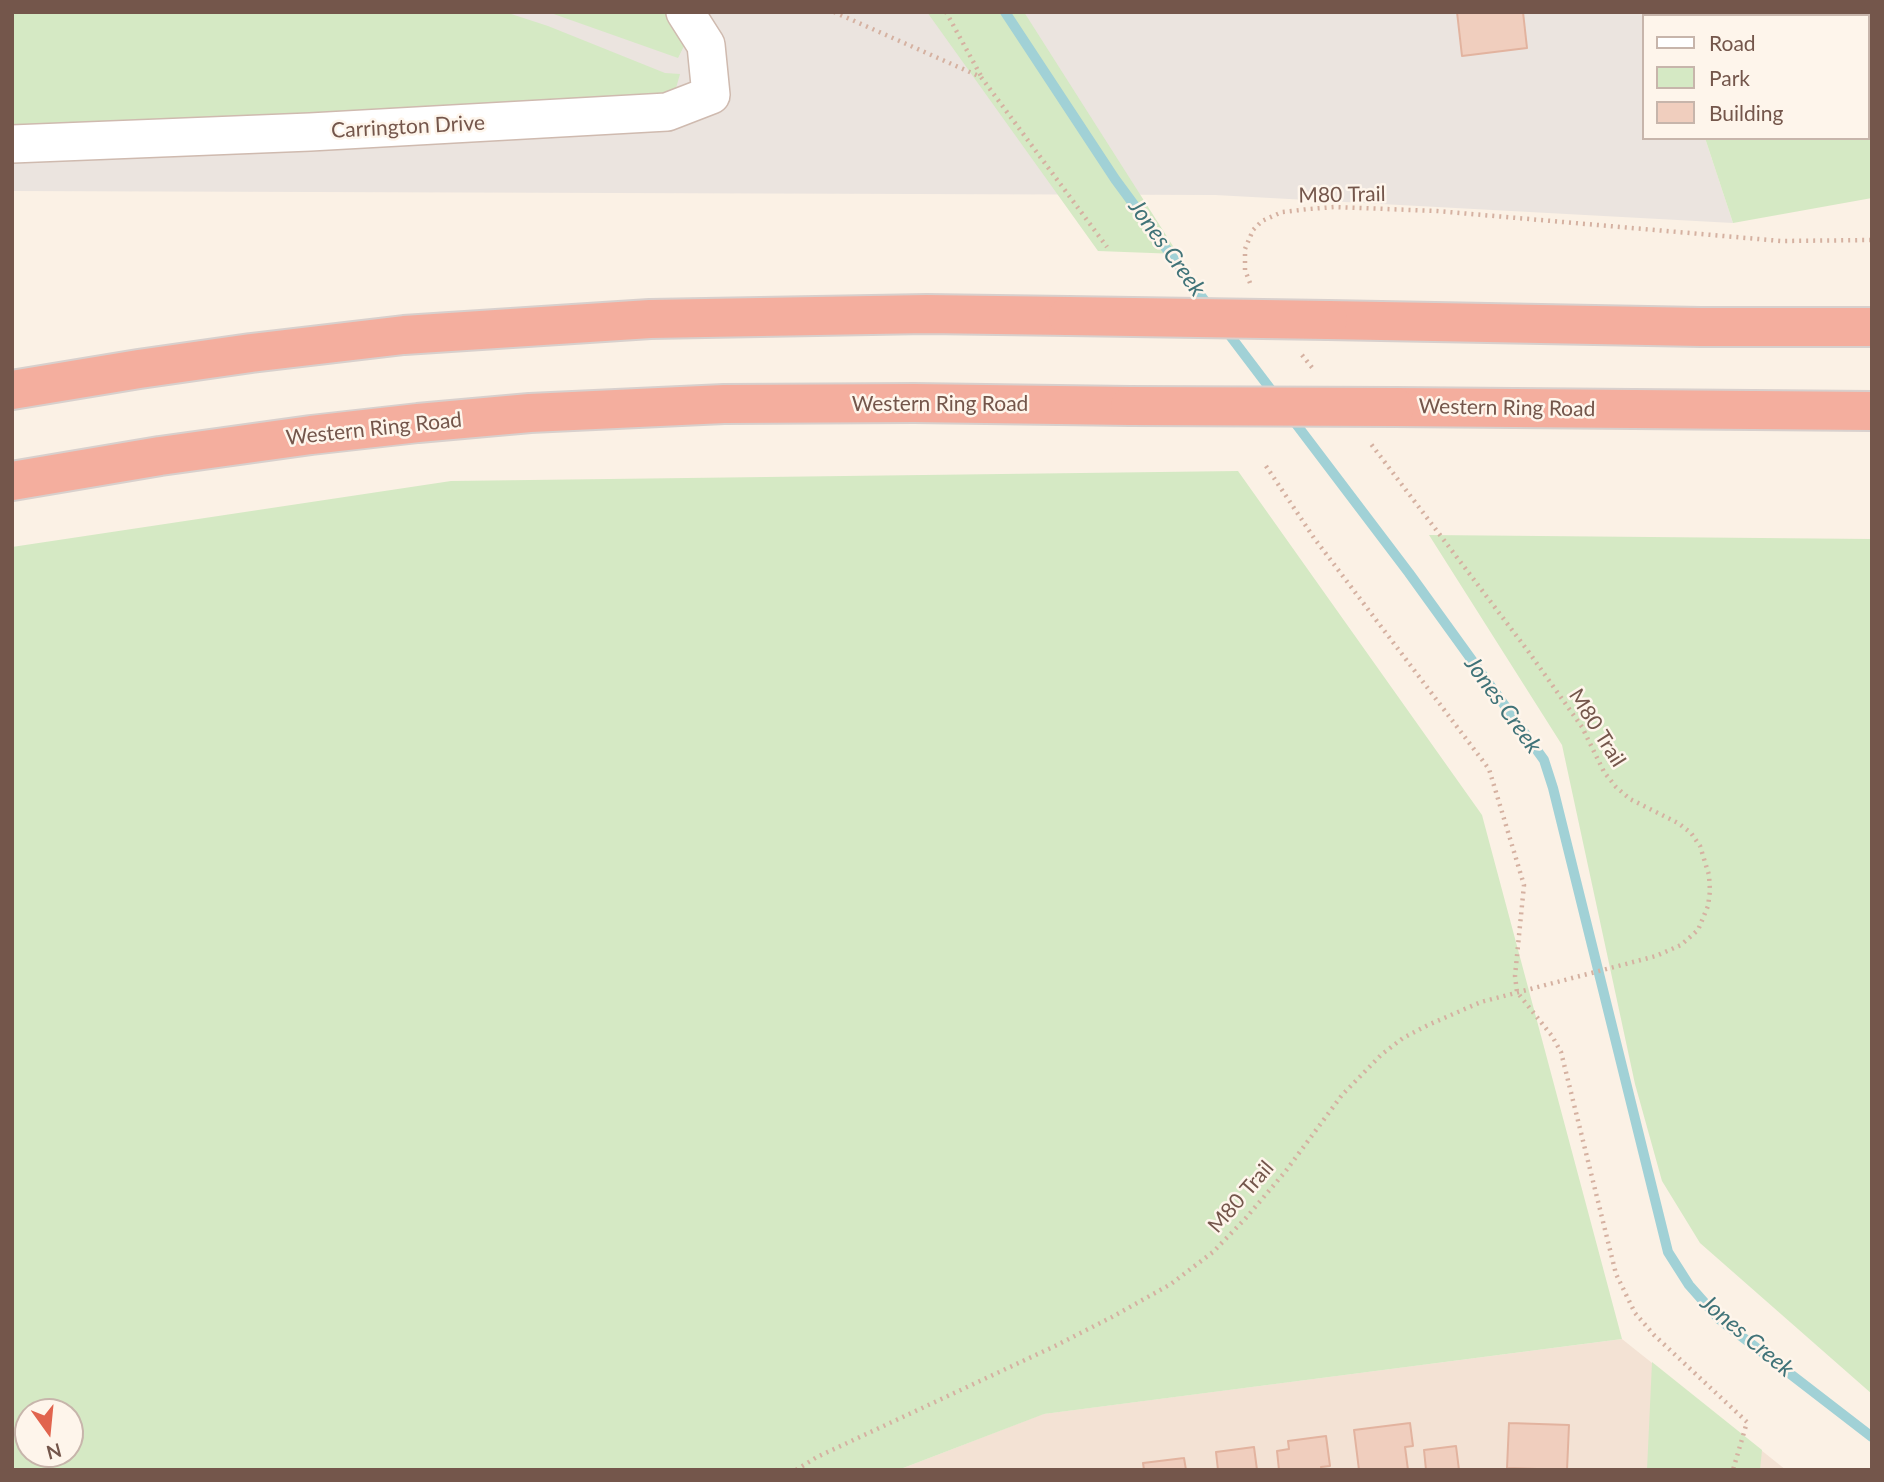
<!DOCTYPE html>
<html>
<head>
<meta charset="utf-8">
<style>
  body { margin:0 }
  #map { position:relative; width:1884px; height:1482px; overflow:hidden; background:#fbf1e5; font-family:Lato,sans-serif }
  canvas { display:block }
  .frame { position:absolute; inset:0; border:14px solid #74564b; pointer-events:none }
  .legend { position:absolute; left:1642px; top:14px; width:228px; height:126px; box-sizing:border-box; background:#fef5eb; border:2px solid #c7b5ab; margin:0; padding:9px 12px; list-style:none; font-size:21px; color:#74564b }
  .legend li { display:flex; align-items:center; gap:14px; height:35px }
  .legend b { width:35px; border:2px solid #c7b5ab }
  .north { position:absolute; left:14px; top:1398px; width:70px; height:70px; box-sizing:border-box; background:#fef5eb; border:2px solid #c7b5ab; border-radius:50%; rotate:165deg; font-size:19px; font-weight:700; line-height:28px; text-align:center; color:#74564b }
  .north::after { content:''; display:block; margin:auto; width:24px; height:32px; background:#e1644e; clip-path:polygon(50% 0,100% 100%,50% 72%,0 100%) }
</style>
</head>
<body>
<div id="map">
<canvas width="1884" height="1482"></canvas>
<div class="frame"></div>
<ul class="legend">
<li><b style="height:9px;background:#fff"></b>Road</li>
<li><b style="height:19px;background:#d5e9c4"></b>Park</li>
<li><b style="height:19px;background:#f0cebe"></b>Building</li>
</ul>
<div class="north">N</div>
</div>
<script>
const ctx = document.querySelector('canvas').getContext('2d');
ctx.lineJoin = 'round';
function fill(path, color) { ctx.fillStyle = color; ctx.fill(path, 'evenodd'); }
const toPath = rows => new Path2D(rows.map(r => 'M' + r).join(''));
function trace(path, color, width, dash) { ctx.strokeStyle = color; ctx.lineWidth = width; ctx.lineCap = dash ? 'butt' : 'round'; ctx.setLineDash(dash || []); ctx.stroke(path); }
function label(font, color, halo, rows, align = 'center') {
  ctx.font = font + ' Lato,sans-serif'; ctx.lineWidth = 5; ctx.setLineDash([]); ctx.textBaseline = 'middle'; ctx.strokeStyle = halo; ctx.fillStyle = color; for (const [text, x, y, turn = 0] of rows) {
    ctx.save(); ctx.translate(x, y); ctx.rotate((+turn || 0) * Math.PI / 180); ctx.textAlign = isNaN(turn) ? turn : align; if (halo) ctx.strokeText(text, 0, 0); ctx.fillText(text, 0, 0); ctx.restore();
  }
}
fill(toPath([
  [1622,1339,1786,1470,898,1470,1043,1414]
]), '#f3e2d4');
fill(toPath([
  [12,12,1663,12,1665,16,1644,16,1644,138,1705,138,1733,223,1215,195,12,191]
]), '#ebe4df');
fill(toPath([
  [12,12,505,12,548,26,665,73,680,74,674,95,12,142],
  [548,12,668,12,675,21,684,46,678,58],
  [927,12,1024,12,1178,254,1098,251],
  [1663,12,1872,12,1872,198,1733,223,1705,138,1868,138,1868,16,1665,16],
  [1238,471,1482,815,1622,1339,1044,1414,898,1470,12,1470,12,547,451,481],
  [70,1412,70,1454,28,1454,28,1412],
  [1429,535,1872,539,1872,1394,1700,1243,1662,1181,1635,1084,1562,745],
  [1652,1362,1762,1450,1760,1470,1647,1470]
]), '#d5e9c4');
trace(toPath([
  [1005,12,1115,179,1210,308],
  [1225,329,1275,395],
  [1290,416,1409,573,1544,760,1553,788,1668,1252,1689,1285,1719,1319,1872,1437]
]), '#a1d1d6', 10);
const building = toPath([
  [1457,12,1523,12,1527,48,1462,56,1457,12],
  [1410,1423,1413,1446,1405,1447,1408,1470,1359,1470,1354,1430,1410,1423],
  [1509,1423,1569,1425,1567,1470,1507,1468,1509,1423],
  [1326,1436,1330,1466,1321,1467,1322,1470,1279,1470,1277,1451,1289,1449,1288,1441,1326,1436],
  [1456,1446,1459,1470,1426,1470,1424,1450,1456,1446],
  [1254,1447,1257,1470,1218,1470,1216,1452,1254,1447],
  [1184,1458,1186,1470,1144,1470,1143,1463,1184,1458]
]);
fill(building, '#f0cebe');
trace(building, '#e2b39f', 2);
const minor = toPath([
  [12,144,310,132,667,112,711,95,706,45,685,12]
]);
const highway = toPath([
  [1328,320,1701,327,1872,327],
  [12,390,139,369,251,353,404,335,650,319,927,314,1068,316],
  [1395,407,1872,411],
  [12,481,160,456,311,435,418,423,530,413,724,404,914,403,1130,406]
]);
trace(minor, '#cfbaaf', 40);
trace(highway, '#d8d0cd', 42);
trace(toPath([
  [834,12,981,77,1107,247],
  [946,12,981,76],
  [1250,283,1245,270,1245,249,1253,230,1262,221,1282,212,1309,209,1335,207,1437,211,1781,241,1872,240],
  [1302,355,1314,370],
  [1266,466,1314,538,1489,769,1524,885,1515,976,1517,992,1552,1036,1561,1052,1616,1274,1635,1313,1654,1335,1747,1422,1733,1470],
  [796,1470,817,1457,1055,1346,1112,1317,1171,1284,1213,1252,1245,1219,1285,1172,1342,1095,1381,1055,1403,1038,1428,1025,1481,1002,1656,956,1681,945,1698,930,1708,906,1710,891,1709,875,1700,846,1691,833,1678,823,1630,799,1616,787,1604,772,1582,727,1528,651,1371,444]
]), '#d5b1a1', 4.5, [2, 5]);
trace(minor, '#fff', 37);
trace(highway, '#f4ae9e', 38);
const highwayBridge = toPath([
  [1068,316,1328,320],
  [1130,406,1395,407]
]);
trace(highwayBridge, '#d8d0cd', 42, []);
trace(highwayBridge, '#f4ae9e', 38);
label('21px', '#74564b', '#fef5eb', [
  ["Carrington Drive",408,127,-3],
  ["M80 Trail",1342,195,-1],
  ["Western Ring Road",940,404],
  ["Western Ring Road",1507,408,1],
  ["Western Ring Road",374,429,-6],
  ["M80 Trail",1597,728,58],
  ["M80 Trail",1241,1197,-49]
]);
label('italic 23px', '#407378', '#fef5eb', [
  ["Jones Creek",1167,248,54],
  ["Jones Creek",1503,705,54],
  ["Jones Creek",1747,1336,40]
]);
</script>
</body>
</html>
